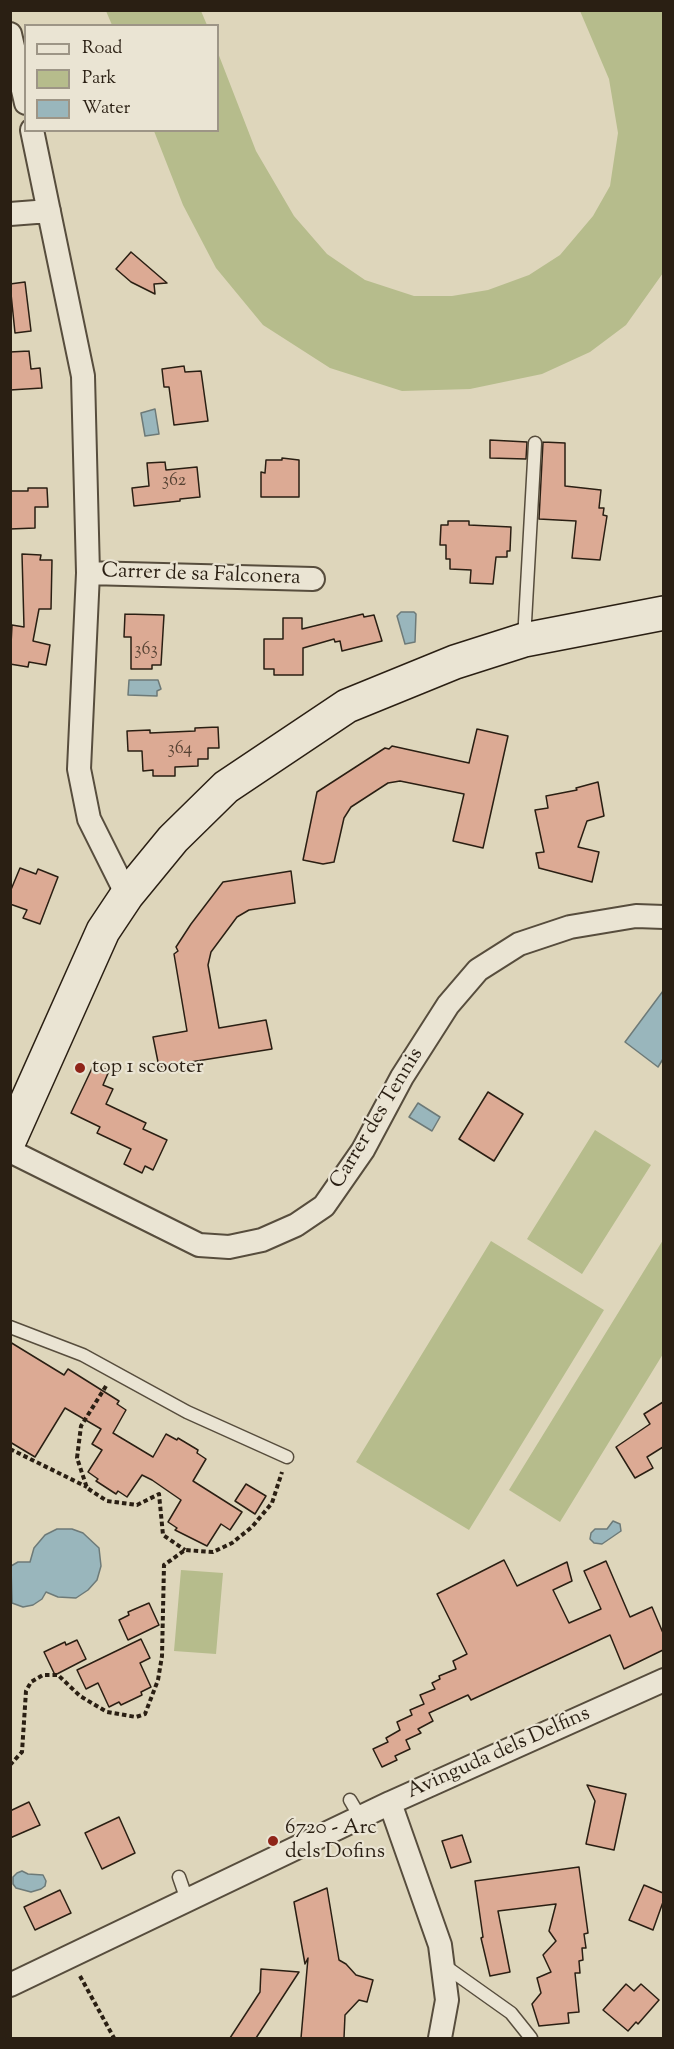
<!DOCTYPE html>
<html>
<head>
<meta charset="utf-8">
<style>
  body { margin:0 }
  #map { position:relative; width:674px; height:2049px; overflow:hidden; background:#ded6bb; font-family:"Sorts Mill Goudy",serif }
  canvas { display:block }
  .frame { position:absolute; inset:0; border:12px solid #2a1f13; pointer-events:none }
  .legend { position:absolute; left:24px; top:24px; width:195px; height:108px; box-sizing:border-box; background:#eae4d3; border:2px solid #9d9586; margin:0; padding:8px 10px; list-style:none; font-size:18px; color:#2a1f13 }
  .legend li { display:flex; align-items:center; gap:12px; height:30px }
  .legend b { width:30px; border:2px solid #9d9586 }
</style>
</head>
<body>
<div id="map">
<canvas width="674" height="2049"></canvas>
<div class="frame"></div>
<ul class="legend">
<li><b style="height:8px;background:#eae4d3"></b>Road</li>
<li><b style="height:16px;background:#b6bc8c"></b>Park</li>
<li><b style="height:16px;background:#99b6bc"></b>Water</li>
</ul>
</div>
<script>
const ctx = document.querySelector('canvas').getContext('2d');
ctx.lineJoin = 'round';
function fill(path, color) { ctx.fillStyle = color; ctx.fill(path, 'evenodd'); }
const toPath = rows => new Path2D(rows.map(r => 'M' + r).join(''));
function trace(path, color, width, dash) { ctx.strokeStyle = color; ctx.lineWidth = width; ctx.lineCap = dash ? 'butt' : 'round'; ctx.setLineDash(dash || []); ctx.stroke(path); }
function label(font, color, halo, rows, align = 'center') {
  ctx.font = font + ' "Sorts Mill Goudy",serif'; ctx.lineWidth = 4.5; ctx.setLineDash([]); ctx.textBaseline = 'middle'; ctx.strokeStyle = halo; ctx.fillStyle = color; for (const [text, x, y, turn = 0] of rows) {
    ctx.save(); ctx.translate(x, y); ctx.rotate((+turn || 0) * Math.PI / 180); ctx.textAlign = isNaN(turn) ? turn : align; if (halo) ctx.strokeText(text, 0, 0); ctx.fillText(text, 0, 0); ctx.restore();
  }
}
fill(toPath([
  [106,11,201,11,207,25,112,25],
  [580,11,663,11,663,273,626,325,590,352,542,374,470,389,402,391,330,368,263,325,216,268,183,205,154,131,218,130,218,53,256,151,294,216,327,254,365,280,414,296,452,296,488,290,529,275,560,255,593,216,610,186,618,133,609,79],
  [595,1130,651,1165,582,1274,527,1239],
  [663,1240,663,1354,560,1522,509,1490],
  [491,1241,604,1310,469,1530,356,1462],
  [181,1570,223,1573,216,1654,174,1651]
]), '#b6bc8c');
const water = toPath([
  [155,409,159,434,145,436,141,413,155,409],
  [401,612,414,612,416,614,415,642,405,644,397,616,401,612],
  [129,680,158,680,161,689,157,691,157,696,128,695,129,680],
  [663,991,663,1059,658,1067,625,1042,663,991],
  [418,1103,440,1117,432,1131,409,1117,418,1103],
  [613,1521,620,1524,621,1531,602,1544,594,1543,590,1539,591,1533,595,1529,607,1529,613,1521],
  [57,1529,72,1529,83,1533,99,1548,101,1566,97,1580,88,1590,76,1598,58,1597,46,1592,42,1599,33,1605,23,1607,12,1603,11,1566,18,1562,30,1562,34,1548,45,1535,57,1529],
  [22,1871,28,1874,43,1875,46,1881,45,1886,41,1889,31,1892,16,1888,13,1884,13,1877,17,1873,22,1871]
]);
fill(water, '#99b6bc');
trace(water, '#6d7a78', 1.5);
const building = toPath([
  [131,252,167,283,154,284,155,294,131,282,116,269,131,252],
  [25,282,31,331,15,333,10,284,25,282],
  [29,351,31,369,40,368,42,388,10,390,10,352,29,351],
  [184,366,185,372,201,371,208,421,174,425,169,387,164,387,162,369,184,366],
  [490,440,527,442,526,459,490,458,490,440],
  [543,442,565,443,565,486,601,490,599,508,604,508,603,515,607,516,600,560,572,558,576,521,539,519,543,442],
  [282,458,299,460,299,497,261,497,261,472,265,473,266,460,282,460,282,458],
  [165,462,166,470,197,467,200,497,180,499,180,501,134,506,132,488,149,486,147,463,165,462],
  [28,488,47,488,48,507,35,507,35,528,10,529,10,491,28,491,28,488],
  [448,521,469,521,469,525,511,527,510,551,507,551,507,557,496,557,493,584,470,583,471,570,450,569,450,559,446,559,446,545,440,545,441,525,448,525,448,521],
  [22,554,41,555,40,560,52,560,51,609,39,609,33,641,50,645,46,665,29,662,28,667,10,664,12,625,24,627,22,554],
  [125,614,164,615,161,665,152,665,152,669,131,669,131,637,124,637,125,614],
  [363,614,364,617,374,615,382,641,342,651,340,641,335,642,334,639,303,648,303,675,274,675,274,669,264,669,264,639,283,639,283,618,302,618,302,629,363,614],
  [218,727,219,748,208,748,208,759,198,759,198,766,175,767,175,776,153,776,153,770,143,771,142,751,128,751,127,731,150,730,150,733,195,731,195,728,218,727],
  [477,729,508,736,483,848,453,841,464,794,400,781,388,783,351,807,344,818,334,862,323,864,303,860,317,792,385,748,389,749,392,746,469,763,477,729],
  [598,782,604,816,587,821,578,847,599,852,592,882,539,868,536,853,544,852,535,810,548,808,546,796,577,790,576,788,598,782],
  [20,868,36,874,38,869,58,877,40,924,23,918,27,910,10,904,10,892,20,868],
  [291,871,295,903,249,910,237,917,211,952,208,965,219,1028,266,1020,272,1049,159,1067,153,1037,187,1031,174,954,178,951,176,947,191,924,223,882,291,871],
  [94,1064,109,1071,103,1085,113,1089,106,1104,146,1123,143,1129,167,1140,153,1170,145,1166,142,1173,124,1164,131,1149,97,1133,100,1127,71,1113,94,1064],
  [488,1092,523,1114,494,1161,459,1139,488,1092],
  [10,1342,64,1375,68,1369,119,1401,117,1404,126,1410,113,1433,153,1457,166,1434,177,1440,178,1438,198,1450,197,1453,206,1459,193,1481,242,1512,230,1530,221,1524,207,1546,175,1530,177,1528,168,1522,181,1500,152,1480,142,1475,127,1497,118,1491,116,1494,96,1481,98,1479,88,1472,102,1450,92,1444,101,1429,65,1408,35,1457,10,1442,10,1342],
  [663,1402,663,1447,647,1457,653,1468,635,1478,616,1447,650,1424,644,1414,663,1402],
  [246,1484,266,1496,255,1514,235,1501,246,1484],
  [504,1560,517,1586,567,1562,572,1581,553,1590,569,1623,601,1609,584,1571,606,1561,630,1617,652,1607,663,1633,663,1650,624,1669,610,1635,471,1700,468,1695,429,1713,433,1721,418,1729,421,1733,406,1740,410,1749,395,1756,397,1760,382,1767,373,1749,388,1742,386,1738,400,1730,397,1722,412,1715,410,1710,424,1704,420,1695,435,1689,432,1683,440,1679,439,1676,456,1669,453,1661,467,1654,437,1594,504,1560],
  [149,1603,159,1625,128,1640,119,1620,129,1615,128,1612,149,1603],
  [141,1639,150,1658,140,1663,151,1687,141,1692,142,1695,121,1705,119,1702,109,1707,98,1683,86,1689,77,1670,141,1639],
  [77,1640,86,1659,55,1675,44,1652,65,1642,66,1645,77,1640],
  [587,1785,626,1794,614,1850,586,1844,595,1801,587,1785],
  [29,1802,40,1825,10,1838,10,1811,29,1802],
  [119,1817,135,1853,102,1869,85,1833,119,1817],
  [462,1835,471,1862,451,1868,442,1841,462,1835],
  [579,1867,588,1933,584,1934,586,1948,582,1948,583,1960,579,1961,580,1973,575,1973,579,2012,568,2013,569,2023,539,2026,532,2004,541,1993,537,1978,551,1972,543,1955,556,1941,549,1931,556,1904,498,1911,510,1972,490,1976,481,1938,483,1937,475,1881,579,1867],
  [644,1885,663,1893,663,1902,653,1930,629,1920,644,1885],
  [327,1888,339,1960,346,1964,356,1975,373,1980,367,2002,359,2000,345,2015,344,2038,301,2038,308,1958,305,1964,294,1902,327,1888],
  [60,1890,71,1913,35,1930,24,1907,60,1890],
  [261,1969,299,1972,256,2038,230,2038,260,1992,261,1969],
  [626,1984,634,1991,641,1984,659,2000,638,2024,636,2022,628,2031,603,2010,626,1984]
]);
fill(building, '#dcaa94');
trace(building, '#2a1f13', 1.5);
const lane = toPath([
  [524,640,535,443],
  [10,1327,83,1355,187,1412,287,1457],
  [350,1800,360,1817],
  [179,1877,187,1900],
  [442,1964,511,2013,531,2038]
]);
const street = toPath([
  [10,34,26,103],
  [32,130,83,376,88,573,79,769,89,819,127,895],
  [10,214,49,211],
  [88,573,313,579],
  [10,1151,199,1245,229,1247,262,1240,296,1225,324,1206,363,1150,402,1077,448,1005,478,970,519,944,570,927,636,916,664,917],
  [390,1803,440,1945,447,2000,440,2038],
  [10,1985,390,1803,664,1680]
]);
const secondary = toPath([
  [10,1139,103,931,127,895,173,839,226,787,347,706,455,662,524,640,664,613]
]);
trace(lane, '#574d3d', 15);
trace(street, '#574d3d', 26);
trace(secondary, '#2a1f13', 36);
trace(toPath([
  [106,1386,81,1426,77,1458,87,1488,107,1501,137,1505,159,1494,163,1535,185,1550],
  [10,1449,87,1487],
  [10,1765,22,1752,26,1691,31,1682,43,1675,58,1675,80,1696,107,1712,136,1717,145,1714,158,1680,162,1656,164,1565,185,1550,213,1552,232,1543,252,1527,272,1503,282,1472],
  [80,1976,114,2038]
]), '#2a1f13', 4, [4.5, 3]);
trace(lane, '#eae4d3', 12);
trace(street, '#eae4d3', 22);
trace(secondary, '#eae4d3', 33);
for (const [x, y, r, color] of [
  [80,1068,6,"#8f2418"],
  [273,1841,6,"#8f2418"]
]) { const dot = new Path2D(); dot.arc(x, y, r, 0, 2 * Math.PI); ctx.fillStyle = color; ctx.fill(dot); trace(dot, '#eae4d3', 2); }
label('18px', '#564233', null, [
  ["362",174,482],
  ["363",146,651],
  ["364",180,750]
]);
label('21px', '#2a1f13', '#eae4d3', [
  ["Carrer de sa Falconera",201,576,2],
  ["Carrer des Tennis",378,1119,-59],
  ["Avinguda dels Delfins",499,1754,-24]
]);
label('21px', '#2a1f13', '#eae4d3', [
  ["top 1 scooter",92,1068],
  ["6720 - Arc",285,1829],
  ["dels Dofins",285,1853]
], 'left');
</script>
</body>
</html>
